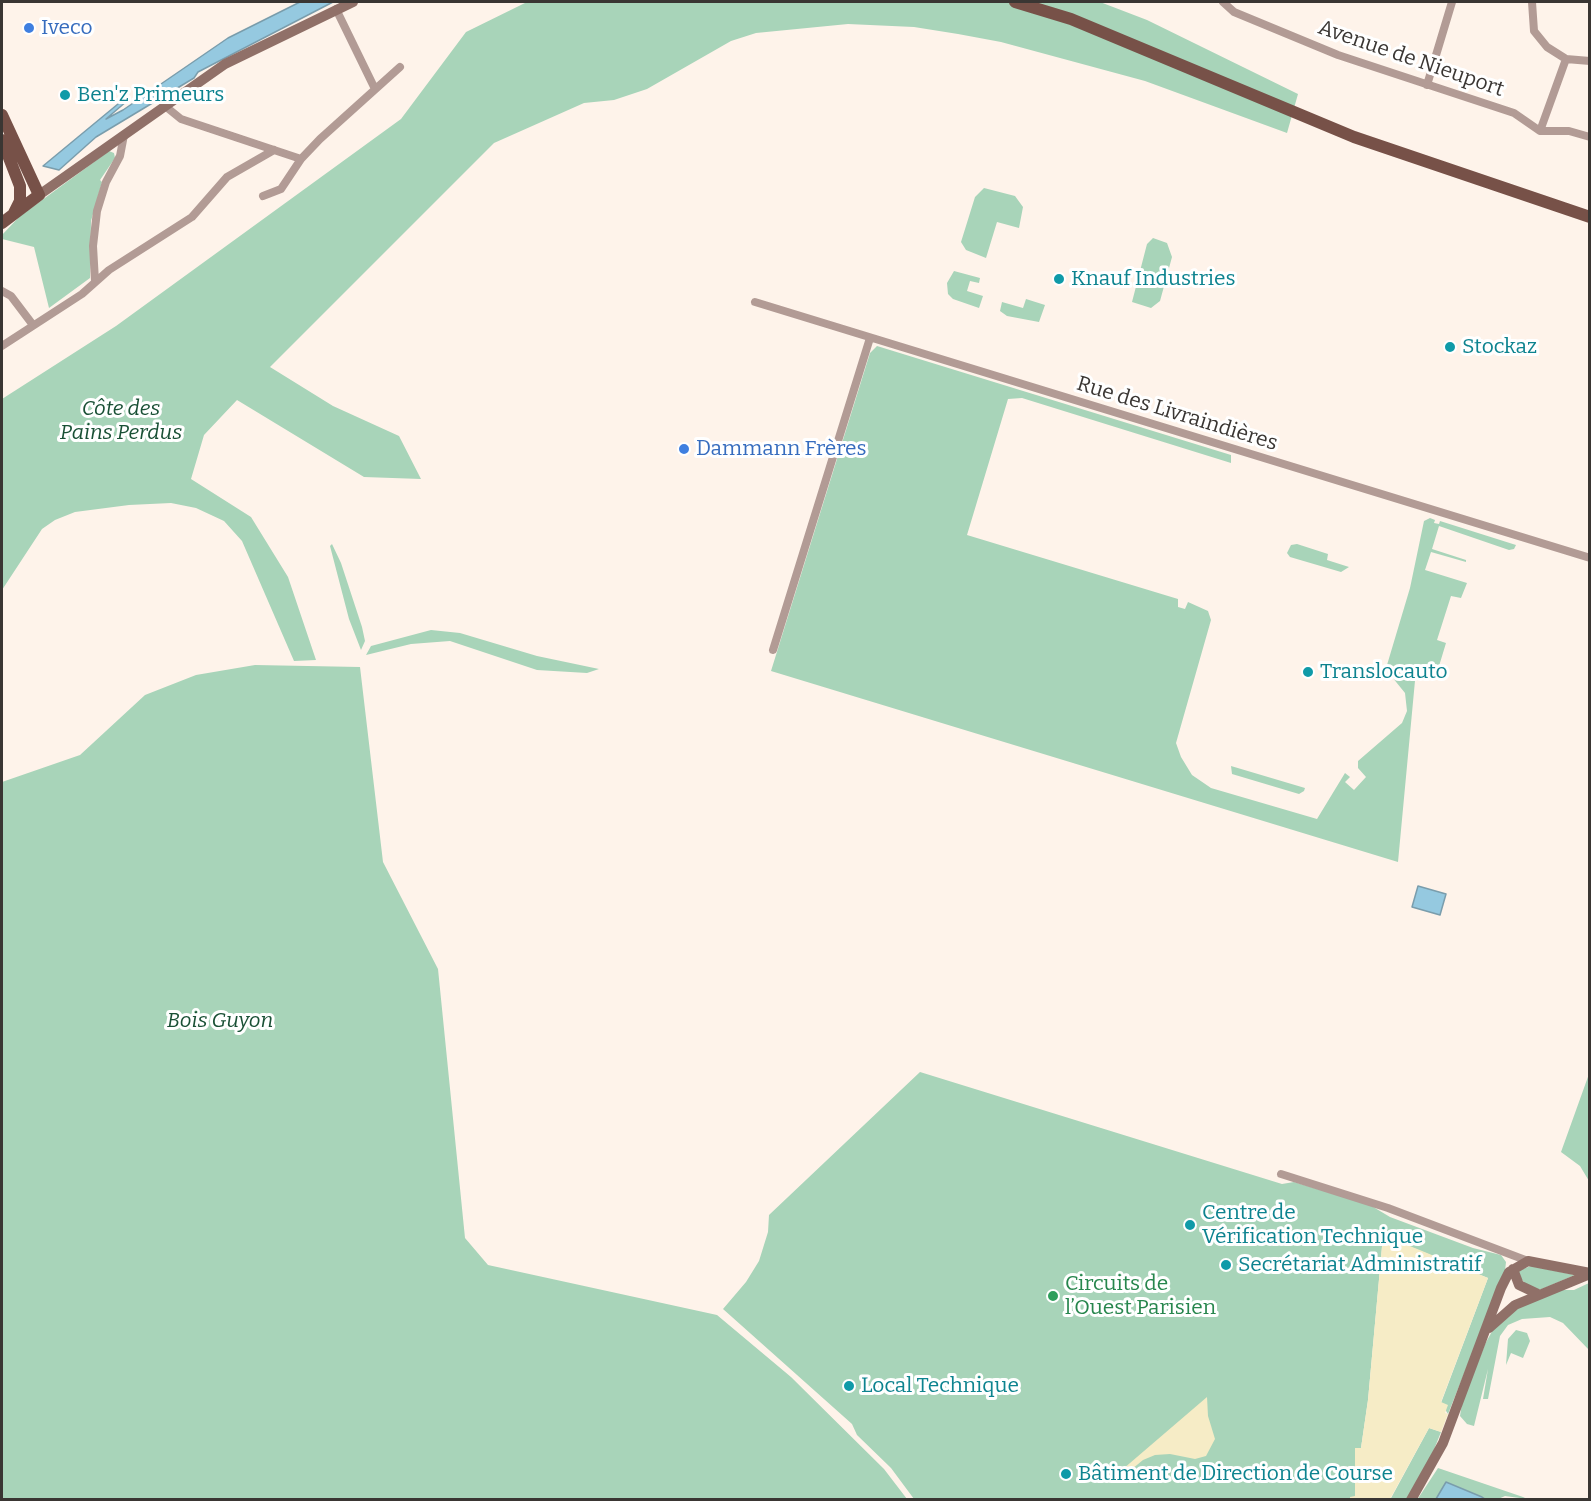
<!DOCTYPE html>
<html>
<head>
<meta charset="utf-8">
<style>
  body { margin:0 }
  #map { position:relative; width:1591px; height:1501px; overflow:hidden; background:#fef3ea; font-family:Bitter,serif }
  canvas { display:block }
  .frame { position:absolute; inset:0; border:3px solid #3a3633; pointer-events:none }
</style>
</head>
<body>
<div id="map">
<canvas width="1591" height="1501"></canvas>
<div class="frame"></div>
</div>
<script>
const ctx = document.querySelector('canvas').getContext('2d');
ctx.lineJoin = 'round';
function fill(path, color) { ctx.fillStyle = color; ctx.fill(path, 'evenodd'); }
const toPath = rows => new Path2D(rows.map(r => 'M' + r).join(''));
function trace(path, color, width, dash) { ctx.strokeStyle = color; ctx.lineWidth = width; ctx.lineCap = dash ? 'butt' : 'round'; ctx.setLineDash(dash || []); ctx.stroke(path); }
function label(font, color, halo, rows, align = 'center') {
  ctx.font = font + ' Bitter,serif'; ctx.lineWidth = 6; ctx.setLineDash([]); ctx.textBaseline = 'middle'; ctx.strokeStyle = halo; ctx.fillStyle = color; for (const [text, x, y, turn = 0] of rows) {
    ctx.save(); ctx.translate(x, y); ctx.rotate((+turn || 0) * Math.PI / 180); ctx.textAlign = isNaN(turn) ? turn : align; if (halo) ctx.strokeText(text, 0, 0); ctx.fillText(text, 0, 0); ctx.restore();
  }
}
fill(toPath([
  [527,2,1100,2,1147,20,1298,94,1287,133,1145,81,1001,42,958,34,914,27,848,24,756,33,731,41,647,89,614,100,584,103,494,143,270,367,333,406,399,436,421,479,364,477,237,400,204,435,191,479,251,517,288,577,316,660,294,661,242,541,224,521,196,508,171,503,129,505,75,512,55,520,42,529,2,590,2,399,116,326,401,119,466,32],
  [109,151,114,153,115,158,100,180,102,182,91,221,90,278,49,308,34,247,2,239,2,235,19,217],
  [984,188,1015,196,1023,207,1019,228,997,222,986,258,966,250,961,242,975,197],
  [1153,238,1167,243,1172,257,1160,301,1151,308,1132,302,1147,244],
  [954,271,980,278,979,283,970,281,967,291,983,296,979,308,953,299,948,294,947,283],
  [1026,299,1045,305,1039,322,1007,316,1000,311,1002,302,1023,308],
  [877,346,1231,455,1231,463,1022,398,1008,399,967,535,1178,599,1178,607,1185,609,1188,602,1208,611,1211,620,1176,743,1181,757,1192,775,1211,788,1317,819,1345,773,1350,777,1345,782,1354,790,1366,777,1358,768,1358,761,1402,723,1407,711,1405,693,1388,672,1387,665,1410,588,1424,521,1430,518,1435,520,1434,523,1439,524,1440,521,1516,545,1514,549,1509,550,1439,526,1432,549,1466,560,1466,562,1431,552,1425,570,1467,583,1461,598,1451,596,1437,640,1446,643,1436,676,1416,670,1398,862,771,671,870,353],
  [332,544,341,563,362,627,365,641,361,650,349,619,330,546],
  [1291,545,1297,544,1328,554,1327,560,1349,567,1341,572,1290,557,1287,553],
  [431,630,460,633,537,656,599,669,587,673,537,670,450,641,411,644,366,655,371,646],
  [255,665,360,667,383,862,438,969,465,1238,488,1265,717,1315,791,1377,884,1469,907,1499,2,1499,2,782,80,755,145,695,196,675],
  [1231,766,1305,788,1304,791,1299,794,1232,774],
  [920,1072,1282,1184,1294,1182,1370,1205,1390,1217,1473,1248,1501,1255,1506,1262,1505,1271,1448,1414,1441,1403,1488,1278,1383,1236,1368,1400,1361,1448,1355,1448,1355,1497,1351,1497,1350,1499,914,1499,891,1468,857,1435,852,1424,723,1309,746,1282,759,1261,768,1232,769,1215],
  [1589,1074,1589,1181,1580,1166,1561,1152],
  [1531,1266,1575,1275,1542,1289,1535,1289,1528,1287,1518,1275,1520,1270],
  [1589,1283,1589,1350,1563,1323,1550,1317,1522,1319,1508,1325,1500,1336,1488,1399,1483,1399,1488,1369,1474,1426,1467,1424,1460,1416,1462,1403,1485,1344,1495,1326,1509,1312,1560,1290,1574,1290],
  [1516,1330,1527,1333,1530,1341,1523,1358,1511,1353,1506,1365,1508,1339],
  [1429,1428,1441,1432,1431,1457,1407,1499,1390,1500],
  [1438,1468,1523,1497,1527,1499,1505,1496,1496,1500,1417,1500]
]), '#a8d4b9');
fill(toPath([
  [1383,1235,1488,1278,1441,1402,1448,1405,1445,1413,1448,1414,1441,1432,1429,1428,1390,1499,1350,1500,1350,1497,1355,1496,1355,1448,1361,1448,1368,1400],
  [1207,1397,1208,1416,1215,1439,1206,1456,1195,1459,1170,1454,1155,1455,1143,1460,1120,1479,1116,1475]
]), '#f6ecc6');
const water = toPath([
  [300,2,333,2,198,72,194,78,96,137,59,170,43,166,124,99,127,101,106,119,123,110,228,38,300,2],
  [1418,886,1446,894,1440,915,1412,907,1418,886],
  [1446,1482,1482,1497,1485,1499,1436,1499,1446,1482]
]);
fill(water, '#95c9e0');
trace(water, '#7a9dac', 1.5);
trace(toPath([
  [1223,2,1234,12,1338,55,1514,113,1540,131,1569,131,1590,137],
  [1532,2,1534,31,1547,47,1566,59,1540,131],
  [336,9,375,89],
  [1566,59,1590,61],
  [1427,85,1452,2],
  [165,106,181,119,301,159],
  [263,196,281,189,301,159,320,139,400,67],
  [95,281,93,246,97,211,106,182,120,156,124,135],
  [2,291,11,296,33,325],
  [755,302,1590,558],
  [2,346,82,294,109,270,192,217,227,177,274,150],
  [773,650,870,338],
  [1281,1174,1388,1208,1528,1261]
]), '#b29b95', 8);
trace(toPath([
  [39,195,225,64,353,2],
  [1513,1269,1519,1285,1538,1294],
  [1489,1328,1515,1305,1590,1274],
  [1411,1500,1443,1443,1501,1288,1509,1272,1528,1261,1590,1273]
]), '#907068', 10);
trace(toPath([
  [1015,2,1071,19,1354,137,1590,217],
  [2,115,39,195,2,223],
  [2,140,20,186,20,201,14,213]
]), '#775148', 12);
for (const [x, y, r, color] of [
  [29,28,6,"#3f7fe0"],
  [65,95,6,"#0f9aa8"],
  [1059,279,6,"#0f9aa8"],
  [1450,347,6,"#0f9aa8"],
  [684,449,6,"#3f7fe0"],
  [1308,672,6,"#0f9aa8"],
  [1190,1225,6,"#0f9aa8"],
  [1226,1265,6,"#0f9aa8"],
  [1053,1296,6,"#2e9e5b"],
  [849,1386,6,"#0f9aa8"],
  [1066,1474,6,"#0f9aa8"]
]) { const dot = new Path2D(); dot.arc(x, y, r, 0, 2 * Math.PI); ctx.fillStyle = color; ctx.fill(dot); trace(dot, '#fff', 2); }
label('21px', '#366cbe', '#fff', [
  ["Iveco",41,28],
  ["Dammann Frères",696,449]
], 'left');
label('21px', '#3a3633', '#fff', [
  ["Avenue de Nieuport",1411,59,19],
  ["Rue des Livraindières",1177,414,17]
]);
label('21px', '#0d838f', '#fff', [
  ["Ben'z Primeurs",77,95],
  ["Knauf Industries",1071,279],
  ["Stockaz",1462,347],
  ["Translocauto",1320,672],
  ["Centre de",1202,1213],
  ["Vérification Technique",1202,1237],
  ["Secrétariat Administratif",1238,1265],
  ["Local Technique",861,1386],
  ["Bâtiment de Direction de Course",1078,1474]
], 'left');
label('italic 21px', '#195035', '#fff', [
  ["Côte des",121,409],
  ["Pains Perdus",121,433],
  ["Bois Guyon",220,1021]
]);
label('21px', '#27864d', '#fff', [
  ["Circuits de",1065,1284],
  ["l’Ouest Parisien",1065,1308]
], 'left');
</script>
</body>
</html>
